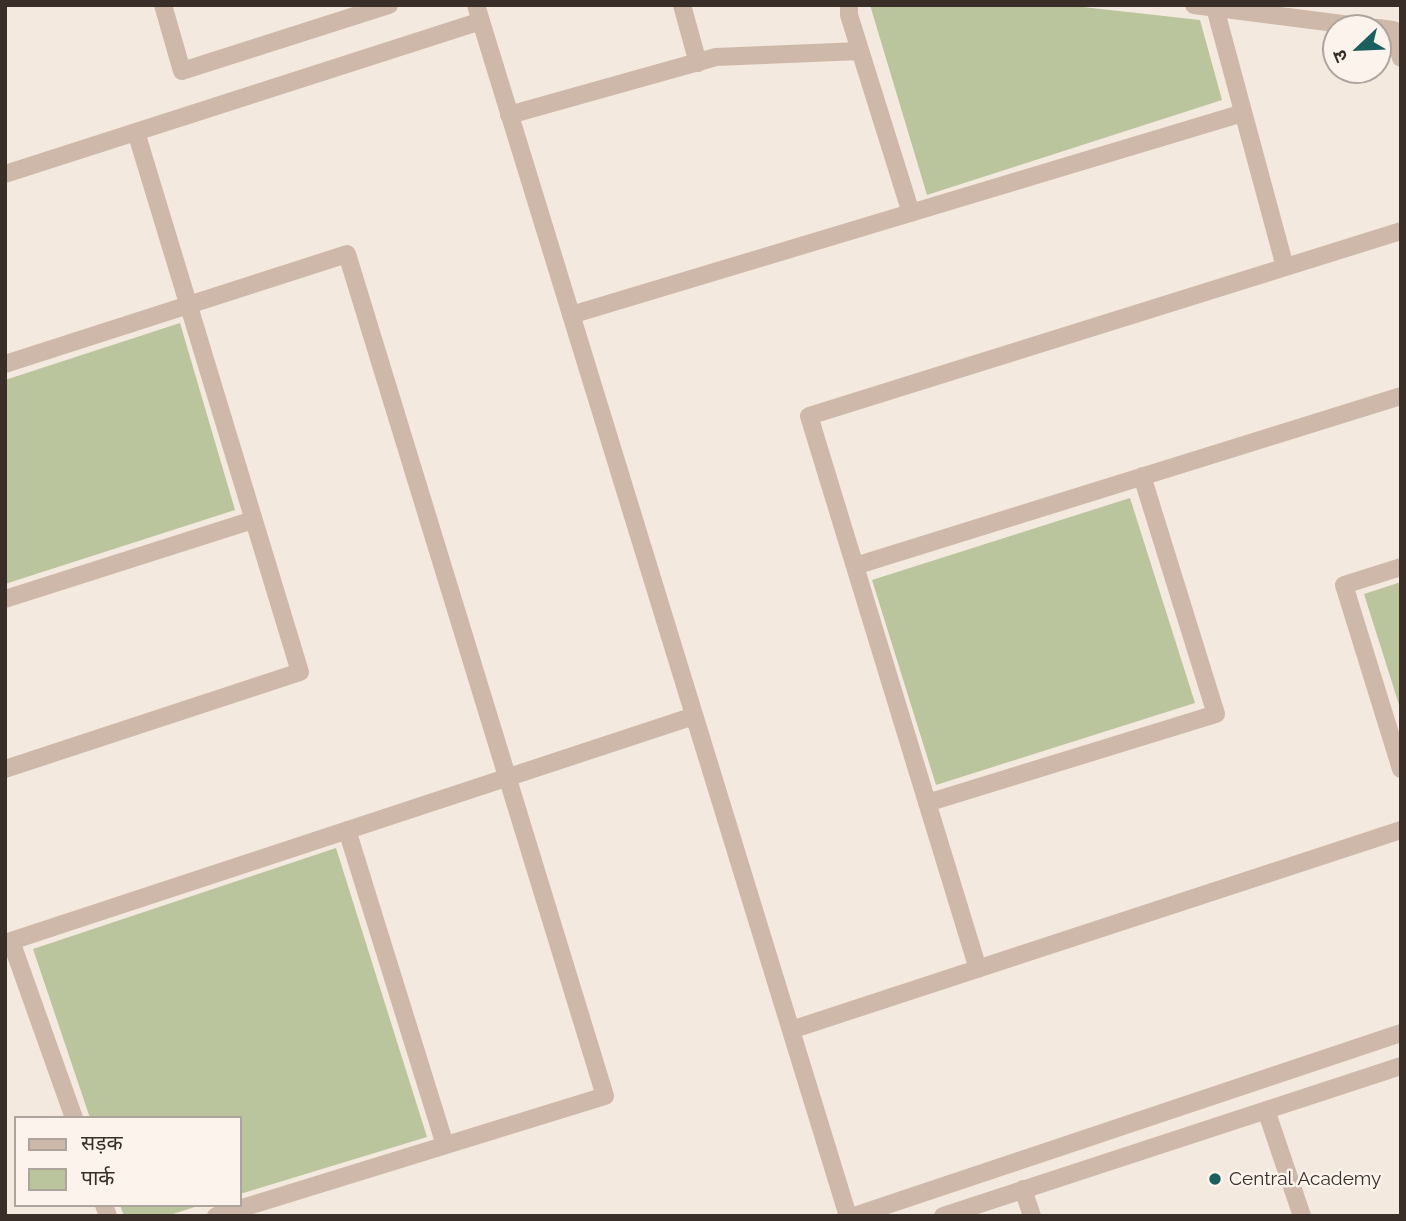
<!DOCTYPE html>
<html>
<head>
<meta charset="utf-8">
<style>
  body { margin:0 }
  #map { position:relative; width:1406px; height:1221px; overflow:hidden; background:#f4e9de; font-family:Raleway,"Noto Sans Devanagari",sans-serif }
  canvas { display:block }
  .frame { position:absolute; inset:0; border:7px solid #3a2e29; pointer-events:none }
  .legend { position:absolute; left:14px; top:1116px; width:228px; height:91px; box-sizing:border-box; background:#fbf3ec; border:2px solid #aea49e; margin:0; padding:9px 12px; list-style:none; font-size:21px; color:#3a2e29 }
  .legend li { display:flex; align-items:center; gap:14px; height:35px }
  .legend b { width:35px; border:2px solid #aea49e }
  .north { position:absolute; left:1322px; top:14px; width:70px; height:70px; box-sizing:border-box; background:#fbf3ec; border:2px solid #aea49e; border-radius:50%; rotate:247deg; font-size:19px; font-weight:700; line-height:28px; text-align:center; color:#3a2e29 }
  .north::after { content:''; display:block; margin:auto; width:24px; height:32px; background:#1c5f5f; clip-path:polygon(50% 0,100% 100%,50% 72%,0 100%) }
</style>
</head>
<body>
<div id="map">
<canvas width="1406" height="1221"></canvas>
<div class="frame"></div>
<ul class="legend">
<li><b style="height:9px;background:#ceb8a9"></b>सड़क</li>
<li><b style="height:19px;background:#bac59d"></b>पार्क</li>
</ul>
<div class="north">उ</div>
</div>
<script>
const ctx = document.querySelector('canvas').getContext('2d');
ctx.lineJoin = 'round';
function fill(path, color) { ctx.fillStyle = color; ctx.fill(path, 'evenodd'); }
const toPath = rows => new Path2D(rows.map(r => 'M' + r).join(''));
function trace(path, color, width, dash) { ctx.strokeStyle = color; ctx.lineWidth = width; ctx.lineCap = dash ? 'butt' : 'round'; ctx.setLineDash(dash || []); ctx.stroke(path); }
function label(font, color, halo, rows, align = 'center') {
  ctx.font = font + ' Raleway,sans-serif'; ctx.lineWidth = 5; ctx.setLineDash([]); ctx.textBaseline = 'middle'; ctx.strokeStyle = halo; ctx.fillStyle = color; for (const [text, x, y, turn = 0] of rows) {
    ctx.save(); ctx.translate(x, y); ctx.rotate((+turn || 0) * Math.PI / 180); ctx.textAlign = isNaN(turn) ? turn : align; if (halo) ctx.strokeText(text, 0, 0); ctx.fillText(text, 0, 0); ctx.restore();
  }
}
fill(toPath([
  [870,5,1065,5,1200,20,1222,100,927,195],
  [180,323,235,510,5,584,5,380],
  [1130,498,1195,703,936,785,872,580],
  [1401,582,1401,711,1364,594],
  [336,848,427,1137,240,1194,240,1118,90,1118,33,949],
  [120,1205,201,1205,167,1216,124,1216]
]), '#bac59d');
trace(toPath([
  [163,5,182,71,389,5],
  [476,5,848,1216],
  [682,5,698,63],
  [849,5,849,15,911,213],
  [1194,5,1374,28],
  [1215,8,1285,267],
  [1378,28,1393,30,1401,58],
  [509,115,716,57,860,51],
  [5,174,481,21],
  [571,315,1243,113],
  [5,364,347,254,605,1096,216,1216],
  [855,566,1401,396],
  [1401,567,1344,585,1401,769],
  [5,599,253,520],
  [5,769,300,672,136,132],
  [927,803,1216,714,1142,476],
  [347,830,445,1145],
  [11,941,74,1118],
  [5,943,694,716],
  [978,969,809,416,1401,231],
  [791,1030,1401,830],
  [1266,1110,1302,1216],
  [1023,1189,1032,1216],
  [104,1205,108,1216],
  [854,1216,1401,1033],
  [943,1216,1401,1066]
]), '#ceb8a9', 18);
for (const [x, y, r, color] of [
  [1215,1179,7,"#1c5f5f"]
]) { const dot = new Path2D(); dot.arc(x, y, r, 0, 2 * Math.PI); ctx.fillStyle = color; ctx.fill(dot); trace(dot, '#fbf3ec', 2.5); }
label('19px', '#3a2e29', '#fbf3ec', [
  ["Central Academy",1229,1179]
], 'left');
</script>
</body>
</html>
